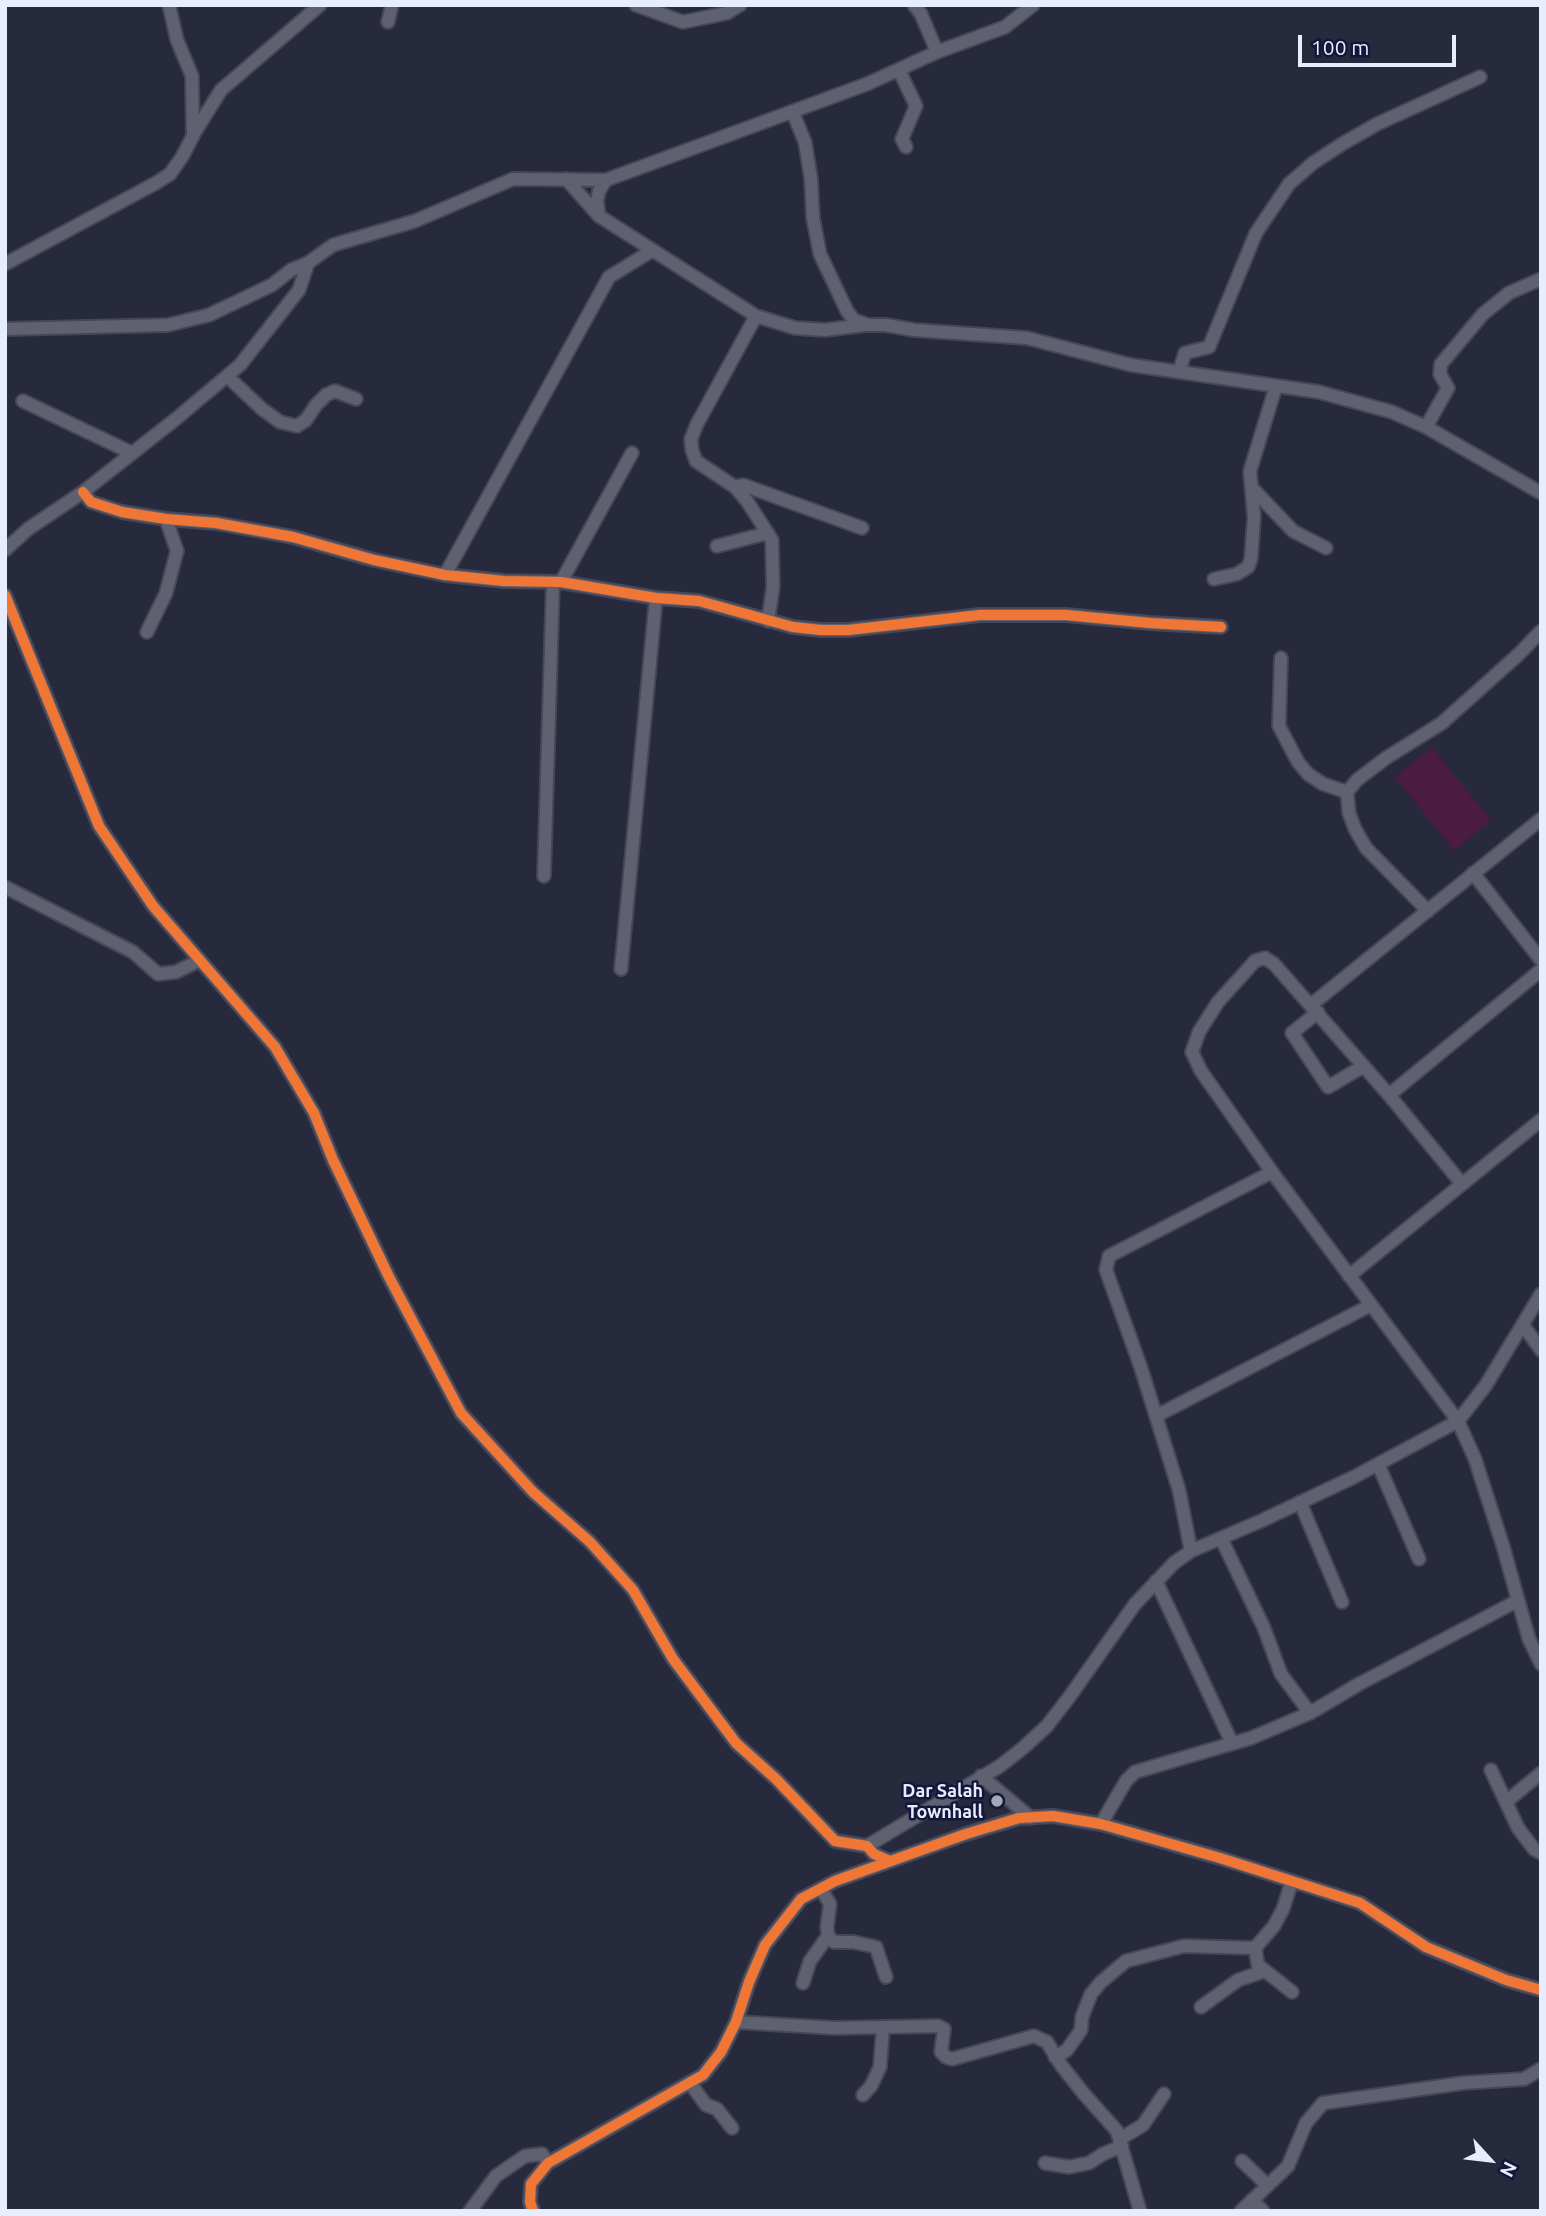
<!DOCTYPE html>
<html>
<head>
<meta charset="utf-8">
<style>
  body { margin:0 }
  #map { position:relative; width:1546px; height:2216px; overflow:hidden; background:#27293c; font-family:Ubuntu,sans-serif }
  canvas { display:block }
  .frame { position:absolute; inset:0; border:7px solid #e8ecff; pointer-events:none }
  .north { position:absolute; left:1455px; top:2125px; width:70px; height:70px; -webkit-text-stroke:5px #15173a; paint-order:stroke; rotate:117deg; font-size:19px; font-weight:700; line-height:28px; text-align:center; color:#e8ecff }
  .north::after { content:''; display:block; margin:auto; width:24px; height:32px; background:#e8ecff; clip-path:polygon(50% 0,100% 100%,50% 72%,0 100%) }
  .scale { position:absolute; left:1298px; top:35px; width:158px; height:32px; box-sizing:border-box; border:4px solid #e8ecff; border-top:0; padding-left:9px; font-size:21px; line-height:24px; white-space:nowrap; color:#e8ecff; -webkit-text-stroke:5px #15173a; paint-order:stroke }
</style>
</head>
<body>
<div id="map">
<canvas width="1546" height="2216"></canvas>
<div class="frame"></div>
<div class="north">N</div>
<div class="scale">100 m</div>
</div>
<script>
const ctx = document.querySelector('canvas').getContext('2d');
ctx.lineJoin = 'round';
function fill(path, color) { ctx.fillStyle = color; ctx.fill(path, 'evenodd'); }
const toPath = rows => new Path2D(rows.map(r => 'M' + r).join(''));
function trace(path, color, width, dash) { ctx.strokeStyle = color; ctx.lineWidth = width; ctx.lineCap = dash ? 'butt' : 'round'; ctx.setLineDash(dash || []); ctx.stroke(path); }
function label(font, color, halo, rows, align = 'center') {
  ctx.font = font + ' Ubuntu,sans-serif'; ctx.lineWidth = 5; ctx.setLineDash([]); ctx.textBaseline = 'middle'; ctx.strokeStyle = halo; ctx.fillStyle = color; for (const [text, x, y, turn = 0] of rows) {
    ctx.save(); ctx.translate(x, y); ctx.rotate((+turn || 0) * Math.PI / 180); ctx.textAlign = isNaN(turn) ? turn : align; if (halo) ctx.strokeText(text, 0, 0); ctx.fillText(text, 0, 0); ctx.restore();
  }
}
fill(toPath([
  [1432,747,1491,820,1454,851,1395,777]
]), '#4a1b43');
const minor = toPath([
  [636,5,683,22,727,13,740,5],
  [914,5,921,14,937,52],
  [388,22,392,5],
  [899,70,916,106,902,139,906,147],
  [793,113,805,142,811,179,813,218,820,254,847,311,854,320,868,325,886,325,914,330,1027,338,1131,365,1319,392,1392,412,1426,427,1541,493],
  [193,135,221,90,320,5],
  [566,179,599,216,756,316,795,328,825,330,864,325],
  [599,215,597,201,599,191,606,180],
  [5,264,156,183,170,174,182,157,193,136,192,76,177,40,169,5],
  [756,316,697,424,691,439,692,450,696,461,735,487,747,501,772,540,773,587,768,621],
  [5,329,168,325,209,315,272,285,291,270,308,263,333,245,415,221,513,179,606,180,867,84,937,52,1005,27,1033,5],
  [1179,372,1185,353,1209,347,1256,233,1289,184,1313,163,1342,144,1377,124,1480,77],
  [227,376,262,409,280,422,297,426,306,420,316,405,326,395,335,391,356,399],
  [23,401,132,453],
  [1426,427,1448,388,1440,374,1441,364,1483,314,1509,293,1541,279],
  [735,487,743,485,862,528],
  [1252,488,1293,531,1326,548],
  [83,492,91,502,122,512,166,519,216,523,293,537,374,560,445,575,504,581,561,582,656,598,699,601,793,627,821,630,848,630,980,615,1066,615,1150,623,1221,627],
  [717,546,768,533],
  [5,550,28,529,83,492,177,418,240,365,299,290,308,263],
  [445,575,609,277,653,250],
  [1214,579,1237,574,1248,567,1251,559,1254,517,1250,471,1276,386],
  [561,582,632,453],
  [5,595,99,826,153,906,275,1047,314,1113,333,1160,389,1277,461,1413,533,1492,590,1542,633,1590,673,1659,736,1743,776,1779,835,1841,867,1846,874,1854,890,1861],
  [147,632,166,593,177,551,166,519],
  [1281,658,1279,726,1298,762,1308,774,1323,784,1347,792],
  [1473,873,1541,960],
  [544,876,553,582],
  [5,887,133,952,158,974,176,972,200,960],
  [1428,911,1366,848,1355,829,1349,813,1347,792,1357,780,1386,758,1442,723,1519,654,1541,631],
  [621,969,656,598],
  [1311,1005,1541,819],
  [1318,1012,1292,1033,1328,1087,1364,1066],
  [1389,1095,1541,970],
  [1462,1184,1389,1095,1274,964,1265,958,1255,961,1218,1002,1199,1032,1192,1052,1201,1071,1272,1172,1458,1421,1475,1459,1503,1546,1529,1639,1541,1664],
  [1349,1276,1541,1120],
  [1523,1325,1541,1350],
  [1156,1416,1371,1305],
  [1378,1464,1419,1559],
  [1300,1502,1342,1602],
  [1221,1538,1264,1628,1281,1674,1310,1713],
  [1191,1551,1179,1490,1141,1368,1106,1270,1109,1256,1272,1172],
  [1156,1581,1232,1743],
  [1491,1770,1518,1828,1534,1849,1541,1853],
  [981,1776,1031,1818],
  [1506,1802,1541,1773],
  [1101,1824,1126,1781,1135,1772,1251,1738,1310,1713,1359,1684,1517,1601],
  [867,1846,1000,1766,1023,1748,1047,1726,1070,1696,1135,1604,1174,1563,1191,1551,1263,1520,1354,1477,1458,1421,1486,1385,1541,1294],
  [821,1889,830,1904,827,1927,828,1936,834,1942,853,1942,876,1947,886,1977],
  [1255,1948,1258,1965,1292,1992],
  [803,1983,810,1961,828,1936],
  [1201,2007,1238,1980,1265,1971],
  [736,2022,834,2028,938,2026,944,2029,941,2052,946,2057,952,2059,1034,2036,1047,2042,1061,2065,1084,2094,1117,2131,1140,2211],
  [1055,2057,1067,2050,1081,2030,1082,2017,1091,1994,1101,1982,1126,1961,1184,1946,1255,1948,1274,1926,1283,1909,1292,1881],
  [690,2083,706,2105,717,2109,732,2128],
  [863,2095,871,2086,880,2067,883,2027],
  [1120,2139,1143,2125,1164,2094],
  [1242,2161,1267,2185],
  [1045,2163,1069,2167,1089,2163,1103,2154,1122,2146],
  [1252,2200,1263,2211],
  [470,2211,496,2176,525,2156,542,2154,548,2163],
  [533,2211,530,2202,531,2184,548,2163,703,2075,721,2052,736,2022,749,1982,765,1945,801,1899,835,1881,966,1834,1019,1818,1053,1816,1101,1824,1220,1858,1360,1903,1426,1947,1506,1980,1541,1990],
  [1241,2211,1288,2166,1306,2123,1323,2103,1463,2083,1524,2079,1541,2069]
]);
trace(minor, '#464656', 16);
trace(minor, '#5f6170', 12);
trace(toPath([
  [83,492,91,502,122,512,166,519,216,523,293,537,374,560,445,575,504,581,561,582,656,598,699,601,793,627,821,630,848,630,980,615,1066,615,1150,623,1221,627],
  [5,595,99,826,153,906,275,1047,314,1113,333,1160,389,1277,461,1413,533,1492,590,1542,633,1590,673,1659,736,1743,776,1779,835,1841,867,1846,874,1854,890,1861],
  [533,2211,530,2202,531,2184,548,2163,703,2075,721,2052,736,2022,749,1982,765,1945,801,1899,835,1881,966,1834,1019,1818,1053,1816,1101,1824,1220,1858,1360,1903,1426,1947,1506,1980,1541,1990]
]), '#f07635', 10);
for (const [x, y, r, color] of [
  [997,1801,7,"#a4a8bb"]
]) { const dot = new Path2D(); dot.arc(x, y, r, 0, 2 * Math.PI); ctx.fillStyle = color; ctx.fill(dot); trace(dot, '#15173a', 2.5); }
label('bold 18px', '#e8ecff', '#15173a', [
  ["Dar Salah",983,1791],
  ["Townhall",983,1812]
], 'right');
</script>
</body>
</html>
